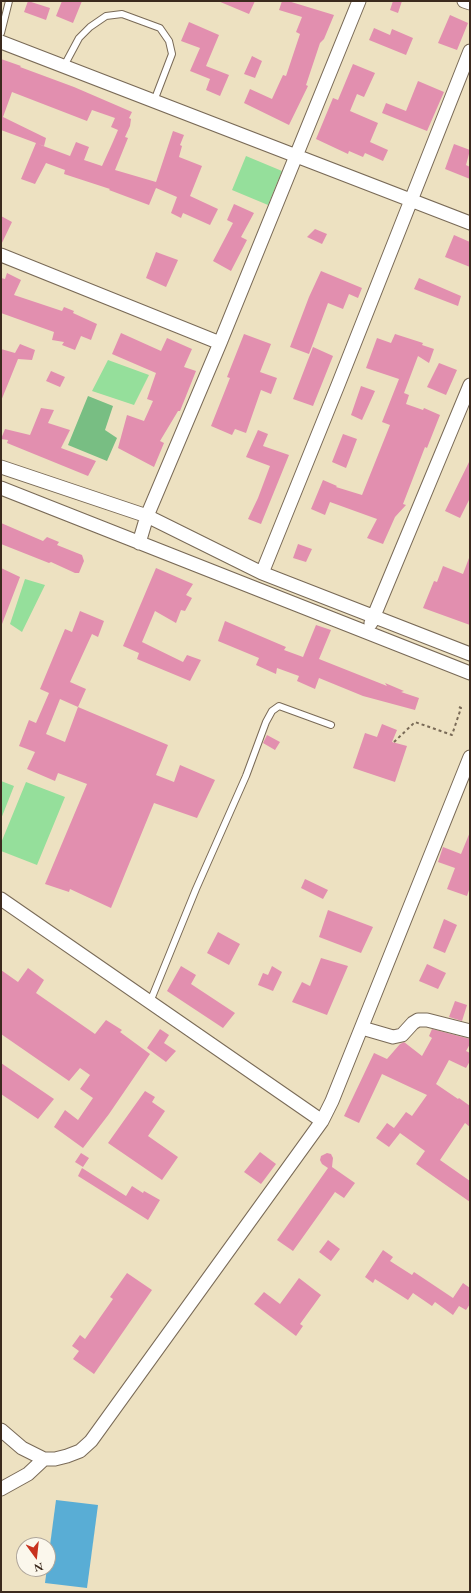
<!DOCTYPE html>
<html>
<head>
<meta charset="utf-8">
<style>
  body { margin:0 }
  #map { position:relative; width:471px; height:1593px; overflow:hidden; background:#ede1c1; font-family:"EB Garamond",serif }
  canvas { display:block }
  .frame { position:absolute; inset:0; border:2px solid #3b2a1e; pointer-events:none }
  .north { position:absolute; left:16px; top:1537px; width:40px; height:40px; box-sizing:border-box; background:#fbf7ec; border:1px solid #aea59a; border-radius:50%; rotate:165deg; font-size:11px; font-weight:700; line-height:16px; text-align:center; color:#3b2a1e }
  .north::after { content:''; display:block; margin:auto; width:14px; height:18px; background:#c8321e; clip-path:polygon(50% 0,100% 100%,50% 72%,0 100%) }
</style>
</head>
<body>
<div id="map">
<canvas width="471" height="1593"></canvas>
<div class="frame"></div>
<div class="north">N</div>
</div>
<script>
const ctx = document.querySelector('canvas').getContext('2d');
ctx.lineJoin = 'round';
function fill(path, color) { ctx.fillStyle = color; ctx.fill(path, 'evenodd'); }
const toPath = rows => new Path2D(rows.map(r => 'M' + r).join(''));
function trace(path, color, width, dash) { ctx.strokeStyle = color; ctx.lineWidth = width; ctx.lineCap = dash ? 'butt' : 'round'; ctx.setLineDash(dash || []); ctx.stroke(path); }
fill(toPath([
  [246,156,282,171,268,205,232,190],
  [108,360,149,375,134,405,92,391],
  [25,579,45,585,22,632,10,624],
  [1,781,14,786,1,819],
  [26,782,65,797,37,865,1,851,1,843]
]), '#95df9b');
fill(toPath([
  [88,396,113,406,105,430,117,438,107,461,68,445]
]), '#78be83');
fill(toPath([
  [56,1500,98,1505,87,1588,45,1583]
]), '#59add5');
fill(toPath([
  [28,1,50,8,46,20,24,12],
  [62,1,82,1,73,23,56,16],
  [218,1,255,1,249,14],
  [282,1,288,1,334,15,324,39,320,43,306,85,308,86,289,125,244,103,250,89,272,99,283,75,286,76,300,34,296,32,302,17,279,10],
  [393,1,402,1,398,13,390,10],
  [450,15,468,23,457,50,438,43],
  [189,22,219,35,206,66,229,75,220,96,206,90,210,79,190,71,200,48,181,41],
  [374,28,390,35,392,29,413,38,406,55,369,40],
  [252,56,262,61,255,78,244,74],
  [1,59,21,66,20,67,74,87,132,112,129,118,131,119,130,126,125,137,128,138,115,170,156,182,173,131,184,135,180,145,182,146,179,157,202,166,190,196,218,209,210,225,183,213,181,218,171,213,177,197,156,188,149,205,109,190,110,189,64,174,65,170,46,163,35,184,21,179,36,143,1,130],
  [12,92,87,121,92,110,115,118,111,127,118,130,112,144,102,166,84,160,89,147,76,142,70,156,38,144,44,146,46,138,3,117],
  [353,64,375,73,364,97,357,94,350,111,378,123,370,142,388,150,383,161,365,153,363,157,349,151,348,154,316,139,333,98,338,100],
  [418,81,444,92,427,131,382,113,386,103,406,111],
  [454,144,470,150,466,165,470,167,470,179,445,169],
  [234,204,254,213,241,237,247,240,231,271,213,261,233,223,227,220],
  [1,216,12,222,1,245],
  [315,229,327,234,322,244,307,237],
  [454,235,470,242,470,267,445,257],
  [156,252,178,260,166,287,146,278],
  [321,271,362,288,358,298,349,294,343,309,328,303,309,354,290,347,309,297],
  [7,273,21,280,14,295,62,311,64,307,74,311,73,313,97,324,91,340,81,336,75,350,62,345,64,342,52,340,54,332,1,313,1,278,5,279],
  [419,278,461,296,458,306,414,289],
  [121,333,161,351,167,338,192,349,184,367,196,371,180,411,178,411,160,441,164,443,154,467,118,448,127,415,144,421,153,401,147,399,156,373,112,354],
  [244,334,271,344,260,372,277,378,271,394,261,390,246,433,235,429,232,435,211,426,230,378,227,377],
  [395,334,423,343,422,345,434,349,429,363,418,356,404,393,409,395,406,404,423,410,424,408,440,415,427,448,425,447,403,504,406,505,395,517,383,544,367,538,377,519,330,502,325,515,311,509,323,480,337,486,336,487,362,495,390,425,382,422,399,379,366,368,377,338,391,343],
  [20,344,35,350,32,360,18,359,1,401,1,349,15,353],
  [313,347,333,356,313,406,293,399],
  [439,363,457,370,446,395,427,387],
  [51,371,65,377,60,387,46,381],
  [361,386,375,391,362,420,351,415],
  [41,408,54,410,48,423,70,430,61,448,96,461,88,476,7,443,8,440,1,439,5,429,30,435],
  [258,430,268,434,263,446,289,455,261,524,248,519,258,498,270,466,246,457],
  [343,434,357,439,346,468,332,462],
  [470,460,470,498,460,518,445,511],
  [1,523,43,541,47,537,59,542,57,545,82,555,84,561,79,573,75,573,51,562,49,563,1,544],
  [298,544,312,549,306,562,293,558],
  [469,558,470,625,423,608,434,581,437,582,443,566,463,574],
  [1,568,20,577,2,624,1,624],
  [156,568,193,584,186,595,192,598,185,611,181,610,176,623,155,611,142,642,183,662,187,655,201,660,190,681,137,659,139,653,123,646],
  [80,611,104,621,98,637,92,634,70,682,86,689,78,707,168,745,156,775,174,782,180,765,215,780,197,818,154,803,111,908,70,889,69,892,45,884,87,784,58,773,55,781,27,769,35,752,19,746,29,720,36,723,49,693,40,689,65,629,72,632],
  [60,699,78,707,65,742,46,734],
  [225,621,286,647,284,650,303,657,316,625,331,630,319,659,387,686,385,683,404,691,401,692,419,698,415,710,363,696,319,678,315,689,297,681,299,676,277,668,276,674,256,665,259,658,218,641],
  [382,724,397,730,392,742,407,746,395,782,353,768,365,733,377,737],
  [267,735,280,742,275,750,263,743],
  [470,832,470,887,467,896,447,889,455,868,438,862,443,847,461,854],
  [305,879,328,890,323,899,301,888],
  [328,910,373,927,361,953,319,937],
  [444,919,457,925,445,953,433,948],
  [218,932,240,944,229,965,207,953],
  [321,958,348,966,327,1015,292,1002,302,982,310,986],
  [427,964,446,973,438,989,419,981],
  [181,966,196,975,191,984,235,1013,223,1028,167,991],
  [272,966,282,972,273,991,258,985,263,973,268,975],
  [28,968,44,980,36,993,95,1034,106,1020,122,1030,120,1032,150,1054,109,1114,83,1148,54,1127,65,1110,78,1120,93,1098,80,1089,90,1075,80,1068,69,1081,1,1034,1,970,18,982],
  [455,1001,467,1005,462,1021,449,1017],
  [160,1029,169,1035,164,1043,176,1051,166,1062,147,1048],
  [432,1029,470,1039,470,1044,466,1051,470,1053,470,1061,466,1068,449,1060,436,1084,458,1099,459,1098,470,1106,470,1127,465,1123,440,1160,470,1181,470,1202,416,1164,425,1151,400,1133,389,1147,376,1138,387,1123,394,1128,406,1112,412,1116,427,1095,382,1074,359,1123,344,1116,374,1053,387,1059,400,1044,404,1042,422,1056,432,1038,429,1036],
  [1,1063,54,1099,38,1119,1,1094],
  [145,1091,155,1097,152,1102,165,1111,148,1136,178,1157,162,1180,108,1143],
  [260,1152,276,1164,261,1184,244,1172],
  [81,1153,89,1158,83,1167,75,1162],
  [327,1153,331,1154,333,1158,332,1167,355,1183,344,1198,335,1192,293,1251,277,1240,328,1168,322,1164,320,1160,321,1156],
  [82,1168,126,1196,132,1186,143,1193,144,1191,160,1200,148,1220,78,1176],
  [328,1240,340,1249,331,1261,319,1252],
  [383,1250,393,1257,390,1261,412,1275,414,1272,453,1298,463,1283,470,1288,470,1304,466,1310,459,1306,453,1315,435,1302,432,1306,413,1293,408,1300,375,1279,373,1283,365,1277],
  [127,1273,152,1290,94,1374,73,1359,79,1351,72,1346,80,1335,85,1339,113,1299,110,1297],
  [299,1278,321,1295,300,1324,303,1326,296,1336,254,1304,264,1292,280,1304]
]), '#e28faf');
const service = toPath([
  [1,33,9,1],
  [64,66,79,38,90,27,106,16,122,14,160,28,169,41,172,54,154,101],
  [150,1002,196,889,246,776,266,722,272,711,279,706,331,725]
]);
const minor = toPath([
  [464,1,470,3],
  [1,42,470,223],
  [1,255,220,343],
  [1,467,147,516,262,573,470,654],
  [1,488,470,673],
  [139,543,147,516,220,343,359,1],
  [262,573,338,385,470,51],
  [371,623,470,385],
  [1,899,322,1121],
  [362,1028,393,1037,402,1035,413,1023,418,1020,427,1020,470,1031],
  [1,1430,22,1448,44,1459,55,1459,67,1456,80,1451,91,1441,322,1121,332,1101,470,757],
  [1,1489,28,1474,44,1459]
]);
trace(service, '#796a57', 8);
trace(minor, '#796a57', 15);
trace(toPath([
  [394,742,415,722,452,735,461,708,459,707]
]), '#796a57', 2, [3, 3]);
trace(service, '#fff', 6);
trace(minor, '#fff', 13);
</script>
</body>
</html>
